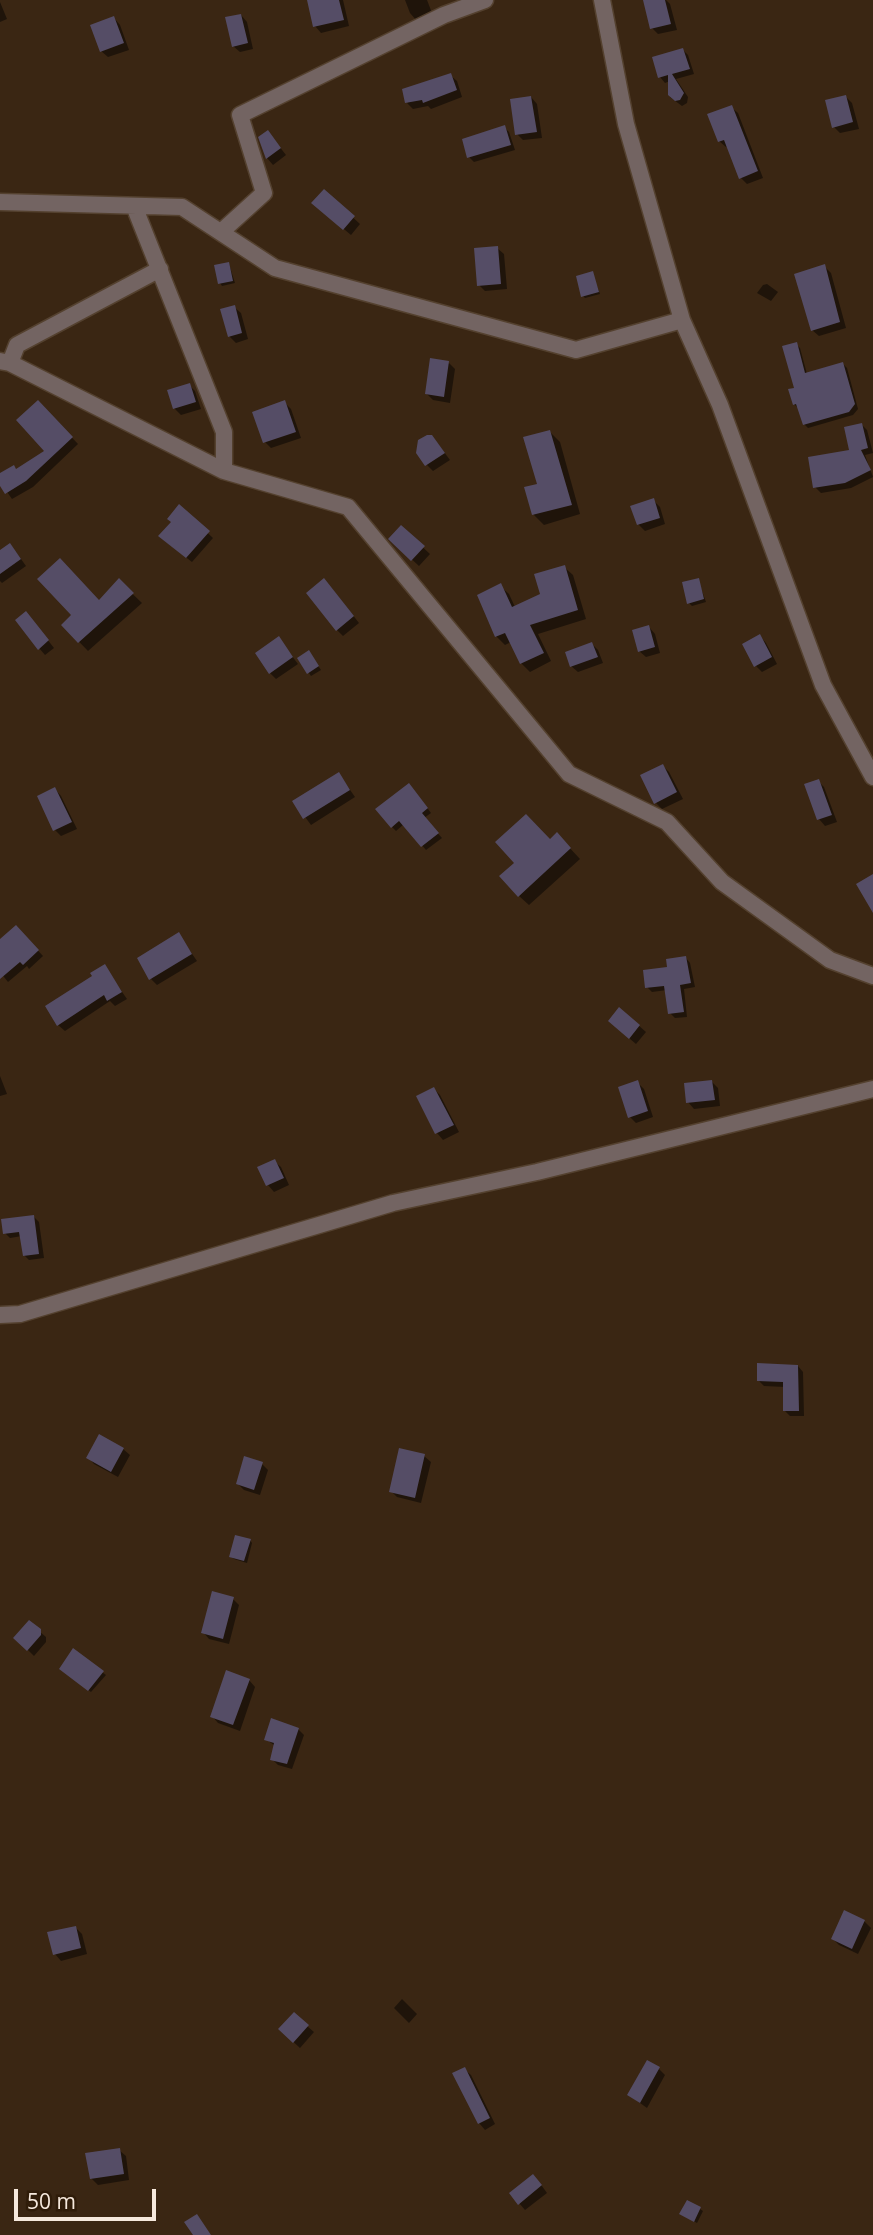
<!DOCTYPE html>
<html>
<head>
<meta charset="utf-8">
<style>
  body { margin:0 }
  #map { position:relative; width:873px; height:2235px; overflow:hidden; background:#3a2613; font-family:"Open Sans",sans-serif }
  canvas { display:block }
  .scale { position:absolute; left:14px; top:2189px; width:142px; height:32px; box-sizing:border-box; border:4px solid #f6e9dd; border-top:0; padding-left:9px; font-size:21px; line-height:24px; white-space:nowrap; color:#f6e9dd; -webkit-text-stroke:5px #2f1c09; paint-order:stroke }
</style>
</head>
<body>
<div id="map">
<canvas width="873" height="2235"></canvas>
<div class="scale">50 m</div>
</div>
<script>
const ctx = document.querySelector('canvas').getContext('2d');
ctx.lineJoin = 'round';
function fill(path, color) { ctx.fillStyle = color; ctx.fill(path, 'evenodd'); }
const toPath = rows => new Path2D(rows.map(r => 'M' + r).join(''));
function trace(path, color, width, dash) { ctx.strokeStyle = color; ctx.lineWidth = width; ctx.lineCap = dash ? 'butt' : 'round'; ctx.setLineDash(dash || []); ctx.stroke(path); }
fill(toPath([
  [308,0,343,0,349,26,321,33,315,26],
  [405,0,427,0,432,13,416,20,410,13],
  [654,0,666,0,670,4,677,30,658,34,652,28],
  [0,2,7,19,0,22],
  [241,15,247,22,253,49,240,52,233,46],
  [114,18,120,25,129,50,108,57,101,51],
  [683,50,688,55,694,74,676,79,688,97,687,103,682,106,670,97,670,81,665,83,660,77],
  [450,75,457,81,462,97,431,109,428,106,413,109,407,103],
  [531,97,537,104,542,138,523,140,517,134],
  [846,97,852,103,859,129,840,133,834,127],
  [731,107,738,113,763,178,747,184,741,178,728,146,726,147,719,141],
  [504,127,509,132,515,150,474,162,469,157],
  [268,132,286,155,273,165,267,158,260,138],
  [324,191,360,224,351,235,320,209],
  [497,248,504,254,507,289,485,291,479,285],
  [229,264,235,283,222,286,220,283],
  [824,266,831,273,846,328,819,336,812,330],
  [592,273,600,294,585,298,583,296],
  [767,284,778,292,771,301,757,293,763,285],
  [234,307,241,313,248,339,236,343,229,336],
  [796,344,800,348,807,374,843,364,847,368,858,409,853,415,808,428,804,424,798,408,794,404],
  [449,363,455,369,450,403,433,400,427,394],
  [189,385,195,391,201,409,181,415,174,408],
  [38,402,78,444,33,487,12,499,0,482,0,475,17,470,47,451],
  [284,402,291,409,301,438,271,448,265,442],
  [862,425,867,430,873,453,865,455,873,477,851,488,821,493,815,487,851,452],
  [550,432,560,442,580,514,544,525,534,515,526,488,539,485],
  [432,436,450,460,433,471,427,465],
  [653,500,660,507,665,524,645,531,638,524],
  [180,507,213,538,192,562,165,541],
  [401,527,430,554,419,566,390,539],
  [0,552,16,552,26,566,2,583,0,581],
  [564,567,573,575,586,619,538,634,551,661,530,672,521,663,511,642,505,645,496,636,500,586,509,594,515,607,542,595],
  [698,580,706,602,692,606,689,603],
  [119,581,142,603,88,651,63,625,73,616,99,602],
  [330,586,359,623,343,636,337,630],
  [32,620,54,648,45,655,39,648],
  [649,627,655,634,660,653,646,657,639,651],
  [760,636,766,643,777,664,762,672,756,666],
  [279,639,298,664,276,679,270,673],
  [592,644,598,650,603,663,578,672,571,666],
  [311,655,321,670,311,676,299,659],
  [663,766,669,772,683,799,662,809,656,803],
  [339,774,355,797,311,825,294,802],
  [818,781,824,787,837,822,825,826,819,819,806,785],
  [55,789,61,796,77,829,61,836,55,830],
  [413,789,431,813,424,818,442,838,426,850,404,824,396,831,392,827],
  [567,845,580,859,529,905,519,896],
  [16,927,43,956,29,969,27,966,8,982,0,972,0,952],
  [179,935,197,961,157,985,151,979],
  [686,958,690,963,695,987,684,989,687,1017,675,1018,670,1013,667,990,652,992,647,987],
  [104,966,127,999,115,1006,110,1001,65,1031,58,1025],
  [620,1009,646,1032,636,1044,616,1027],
  [0,1076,7,1094,0,1096],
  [637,1082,644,1089,653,1117,636,1123,630,1117],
  [712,1082,718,1088,720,1106,694,1109,688,1102],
  [434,1089,440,1095,459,1132,443,1140,437,1133,418,1097],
  [274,1161,281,1167,289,1185,274,1192,268,1185],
  [34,1217,39,1222,44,1258,29,1260,24,1255,22,1236,10,1238,5,1233],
  [798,1366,803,1372,804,1416,790,1416,785,1411,785,1387,764,1386,759,1381],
  [123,1449,130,1455,118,1477,94,1464,88,1457],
  [424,1456,431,1462,421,1503,397,1497,391,1491],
  [262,1464,268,1470,260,1495,244,1490,238,1484],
  [250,1540,252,1543,247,1563,234,1559,231,1557],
  [233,1599,239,1605,229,1644,209,1639,203,1632],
  [39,1631,46,1637,46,1642,34,1656,22,1644],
  [73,1651,106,1675,91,1692,64,1671],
  [249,1680,255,1687,240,1731,218,1723,212,1716],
  [298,1729,304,1735,292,1769,278,1765,272,1759,275,1746,266,1739],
  [864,1921,871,1928,858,1954,839,1945,833,1939],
  [76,1928,82,1934,87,1954,61,1961,55,1954],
  [402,1999,417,2014,409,2023,394,2008],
  [307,2026,314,2032,300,2048,287,2036],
  [464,2069,471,2075,495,2124,485,2130,479,2123],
  [659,2069,665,2075,647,2108,629,2095],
  [119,2150,126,2156,129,2180,98,2185,91,2178],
  [539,2182,547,2193,525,2210,519,2203],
  [700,2209,703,2211,697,2223,681,2214]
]), '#0007');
fill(toPath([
  [307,0,339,0,344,20,313,27],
  [643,0,665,0,671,24,650,29],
  [241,14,248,43,232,47,225,17],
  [114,16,124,43,100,52,90,25],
  [683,48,690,69,672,74,684,93,680,100,675,101,668,95,668,75,658,78,652,57],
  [451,73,457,90,423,103,422,100,405,103,402,89],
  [846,95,853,122,832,128,825,100],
  [531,96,537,132,515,135,510,99],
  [732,105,758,171,739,179,724,140,718,142,707,114],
  [505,125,511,145,467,158,462,139],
  [268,130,281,148,266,159,258,137],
  [324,189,355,216,343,230,311,203],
  [498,246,501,284,477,286,474,248],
  [229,262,233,281,218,284,214,265],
  [825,264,840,322,811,331,794,274],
  [593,271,599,292,581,297,576,276],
  [235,305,242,333,228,337,220,309],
  [797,342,805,373,843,362,855,404,849,412,803,425,796,404,793,405,788,389,794,388,782,346],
  [430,358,449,361,444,397,425,394],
  [190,383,196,402,173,409,167,390],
  [38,400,73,437,26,481,5,494,0,486,0,473,14,465,16,469,44,451,16,420],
  [285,400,296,432,263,443,252,412],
  [862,423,868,448,861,450,871,470,845,483,813,488,808,457,849,450,844,427],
  [550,430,572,505,532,515,524,487,537,484,523,437],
  [427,435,432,435,445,453,425,466,416,453,418,440],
  [654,498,660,518,637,525,630,506],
  [179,504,210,531,186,558,158,536,171,522,167,519],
  [401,525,425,546,411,561,388,539],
  [10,543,21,559,0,574,0,550],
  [60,558,99,600,119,578,134,593,78,643,61,625,71,615,37,579],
  [565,565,578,610,530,625,544,653,520,664,505,633,495,637,477,595,501,583,512,607,540,594,534,574],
  [324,578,354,616,336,631,306,593],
  [699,578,704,599,687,604,682,582],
  [26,611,49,640,38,650,15,620],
  [649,625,655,647,638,652,632,630],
  [760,634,772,657,754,667,742,644],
  [279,636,293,657,269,674,255,653],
  [592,642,598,657,570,667,565,652],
  [309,650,319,666,307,674,297,658],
  [663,764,677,792,654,804,640,775],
  [339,772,350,790,303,819,292,801],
  [819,779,832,815,817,820,804,784],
  [409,783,428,808,422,813,439,833,421,847,399,821,391,828,375,809],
  [55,787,72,822,53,831,37,796],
  [526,814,550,839,557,832,571,848,518,897,499,876,514,863,495,842],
  [873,874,873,913,856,884],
  [16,925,39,950,23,965,20,962,0,979,0,939],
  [179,932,192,954,149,980,137,958],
  [686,956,691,983,680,985,684,1012,668,1014,664,986,645,988,643,970,667,967,666,959],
  [105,964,122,992,107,1001,104,995,57,1026,45,1006,92,976,90,973],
  [619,1007,640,1025,629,1039,608,1021],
  [638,1080,648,1111,628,1118,618,1087],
  [712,1080,715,1100,686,1103,684,1083],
  [434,1087,454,1125,435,1134,416,1096],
  [275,1159,284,1178,266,1186,257,1167],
  [34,1215,39,1254,23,1256,19,1232,3,1234,1,1219],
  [757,1363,798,1365,799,1411,783,1411,783,1382,757,1381],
  [99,1434,124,1448,111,1472,86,1458],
  [399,1448,425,1454,415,1498,389,1492],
  [244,1456,263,1462,254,1490,236,1484],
  [235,1535,251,1539,244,1561,229,1557],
  [212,1591,234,1597,223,1639,201,1633],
  [29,1620,41,1629,41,1635,27,1651,13,1638],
  [73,1648,104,1671,88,1691,59,1669],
  [226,1670,250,1679,233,1725,210,1717],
  [271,1718,299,1728,287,1764,270,1760,274,1743,264,1740],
  [844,1910,865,1920,852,1949,831,1939],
  [76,1926,81,1948,53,1955,47,1932],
  [294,2012,309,2025,293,2043,278,2029],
  [647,2060,660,2067,640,2103,627,2095],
  [465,2067,490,2118,478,2124,452,2073],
  [120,2148,124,2174,90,2179,85,2153],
  [533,2174,542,2185,518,2205,509,2193],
  [687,2200,701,2207,694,2222,679,2214],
  [197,2214,211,2235,193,2235,184,2222]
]), '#554d66');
const minor = toPath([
  [602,0,626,124,682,320,720,405,823,685,873,777],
  [0,202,182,207,275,268,576,350,682,320],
  [134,206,224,432,224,471],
  [221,232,264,193,240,115,444,15,485,0],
  [0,361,10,363,224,471,348,507,569,774,667,822,722,882,830,960,873,976],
  [10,363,17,345,160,269],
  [0,1315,20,1314,393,1203,537,1172,873,1089]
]);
trace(minor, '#54412f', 19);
trace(minor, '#736462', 16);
</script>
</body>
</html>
